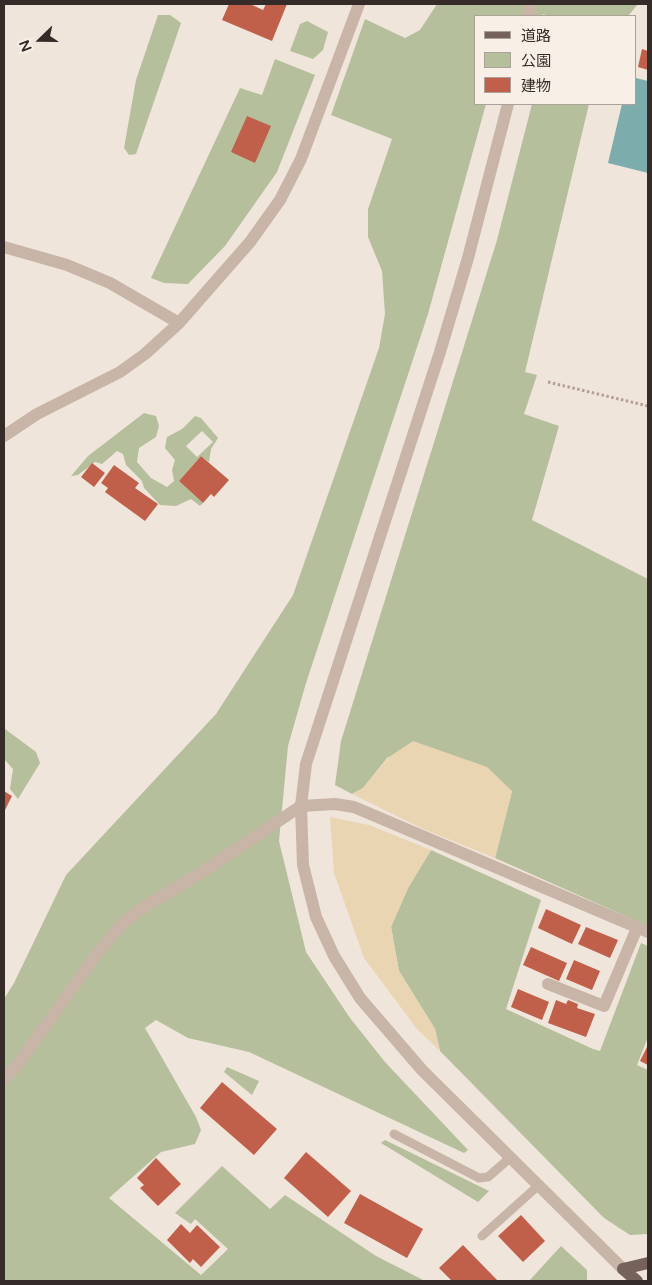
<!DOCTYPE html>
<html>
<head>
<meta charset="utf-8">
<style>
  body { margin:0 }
  #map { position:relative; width:652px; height:1285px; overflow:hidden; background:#f0e5db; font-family:"Varela Round","Noto Sans JP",sans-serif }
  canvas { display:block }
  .frame { position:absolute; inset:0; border:5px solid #352b28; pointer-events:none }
  .legend { position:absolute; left:474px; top:15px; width:162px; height:90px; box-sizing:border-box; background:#f8f0e7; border:1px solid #aaa19b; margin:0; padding:6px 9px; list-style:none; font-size:15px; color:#352b28 }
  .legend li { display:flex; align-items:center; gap:10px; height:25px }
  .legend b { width:25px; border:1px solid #aaa19b }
  .north { position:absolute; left:15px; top:15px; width:50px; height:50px; -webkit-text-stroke:4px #f8f0e7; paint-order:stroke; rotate:248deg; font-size:14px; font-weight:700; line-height:20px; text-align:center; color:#352b28 }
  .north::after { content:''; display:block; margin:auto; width:18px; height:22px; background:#352b28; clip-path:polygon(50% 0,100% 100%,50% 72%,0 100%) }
</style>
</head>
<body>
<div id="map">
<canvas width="652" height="1285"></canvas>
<div class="frame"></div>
<ul class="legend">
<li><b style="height:6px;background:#76625a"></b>道路</li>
<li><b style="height:14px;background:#b5bf9c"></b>公園</li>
<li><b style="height:14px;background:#c0604a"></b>建物</li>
</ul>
<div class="north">N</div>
</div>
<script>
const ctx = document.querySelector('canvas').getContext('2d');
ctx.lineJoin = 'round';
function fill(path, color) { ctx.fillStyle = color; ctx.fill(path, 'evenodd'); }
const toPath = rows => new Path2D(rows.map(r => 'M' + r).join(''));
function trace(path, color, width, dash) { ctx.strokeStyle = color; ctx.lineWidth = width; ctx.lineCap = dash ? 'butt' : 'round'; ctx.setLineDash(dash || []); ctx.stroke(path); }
fill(toPath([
  [437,4,638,4,628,16,546,16,544,14,540,16,476,16,476,104,486,104,428,314,306,683,288,746,279,841,306,952,350,1018,385,1062,468,1150,464,1153,249,1052,188,1038,156,1020,145,1028,196,1117,201,1130,195,1144,161,1152,109,1198,201,1275,228,1249,195,1219,191,1224,175,1213,222,1166,270,1209,285,1195,376,1256,425,1281,4,1281,4,999,14,983,66,875,216,714,293,595,379,348,385,314,382,271,368,237,368,209,392,139,331,115,365,19,405,38,420,30],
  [158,15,170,15,181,23,136,154,129,155,124,148,136,80],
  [307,21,328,32,323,50,313,59,290,51,300,24],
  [275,59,315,75,277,172,225,246,188,284,164,283,151,278,240,88,262,95],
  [532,104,589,104,525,372,537,375,524,414,559,426,532,520,648,579,648,926,495,858,512,791,388,757,363,788,352,794,335,785,341,741,497,240],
  [144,413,156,416,159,426,156,437,139,448,137,462,151,478,167,487,174,481,172,470,175,460,165,448,167,437,182,429,195,416,201,418,218,438,211,449,209,462,201,456,179,481,203,503,200,506,191,499,176,506,160,505,144,488,142,481,126,465,123,454,117,451,102,464,95,462,78,475,71,476,88,456],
  [202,431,213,442,197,457,186,446],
  [5,729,36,752,40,763,18,799,10,789,13,769,4,759],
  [431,850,541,900,506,1009,593,1049,600,1051,641,943,648,946,648,1037,637,1065,648,1070,648,1234,630,1235,604,1218,440,1051,435,1029,399,971,391,927,408,888],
  [227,1067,259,1081,252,1095,224,1072],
  [385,1140,489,1191,478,1202,381,1143],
  [561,1246,587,1270,587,1281,529,1281]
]), '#b5bf9c');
fill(toPath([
  [413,741,487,767,512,791,495,858,423,829,352,794,363,788,389,757],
  [330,817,369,825,431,850,408,888,391,927,399,971,435,1029,440,1051,417,1029,364,958,334,873]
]), '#ead5b3');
fill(toPath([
  [636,78,648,81,648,173,608,163,622,104,636,104]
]), '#7cacab');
fill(toPath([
  [229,4,250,4,263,10,266,4,287,4,272,41,222,20],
  [642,49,648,51,648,70,638,67],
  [247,116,271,126,255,163,231,152],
  [201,456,229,480,214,497,211,494,203,503,179,481],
  [92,463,105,473,94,487,81,477],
  [114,465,139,483,135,488,158,504,145,521,105,492,108,488,101,483],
  [4,791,12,796,4,812],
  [546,909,581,925,572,944,538,928],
  [586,927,618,940,610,958,578,944],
  [531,947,567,963,559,981,523,965],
  [574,960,600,971,592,990,566,979],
  [518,989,549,1002,542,1020,511,1007],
  [556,1000,566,1004,568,1000,578,1004,577,1008,595,1014,586,1037,548,1023],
  [648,1045,648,1065,640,1061],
  [222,1082,277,1129,254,1155,200,1108],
  [306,1152,351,1191,328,1217,284,1178],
  [156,1158,181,1184,158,1206,140,1188,144,1185,137,1178],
  [360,1194,423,1229,407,1258,344,1223],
  [521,1215,545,1241,523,1262,498,1236],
  [181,1224,190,1233,197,1225,220,1247,201,1267,193,1259,190,1263,167,1240],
  [463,1245,498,1281,452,1281,439,1268]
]), '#c0604a');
trace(toPath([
  [548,382,648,406]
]), '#b49f92', 3, [2.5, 2.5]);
trace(toPath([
  [394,1134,479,1178,488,1177,511,1157],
  [482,1236,539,1185]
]), '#c8b5a8', 9);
trace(toPath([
  [548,984,604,1006,637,928],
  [4,1080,19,1063,95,956,121,925,141,909,202,872,301,806,335,804,354,807,648,932]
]), '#c8b5a8', 12);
trace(toPath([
  [528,16,531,4],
  [508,104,468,258,440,352,306,764,301,806,303,865,316,917,334,956,360,998,422,1070,623,1269],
  [4,247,67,265,110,283,179,323],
  [4,436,37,414,120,372,145,354,179,323,250,242,280,200,301,159,359,4]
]), '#c8b5a8', 12);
trace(toPath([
  [623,1269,648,1263],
  [623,1269,637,1281]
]), '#76625a', 12);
</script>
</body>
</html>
